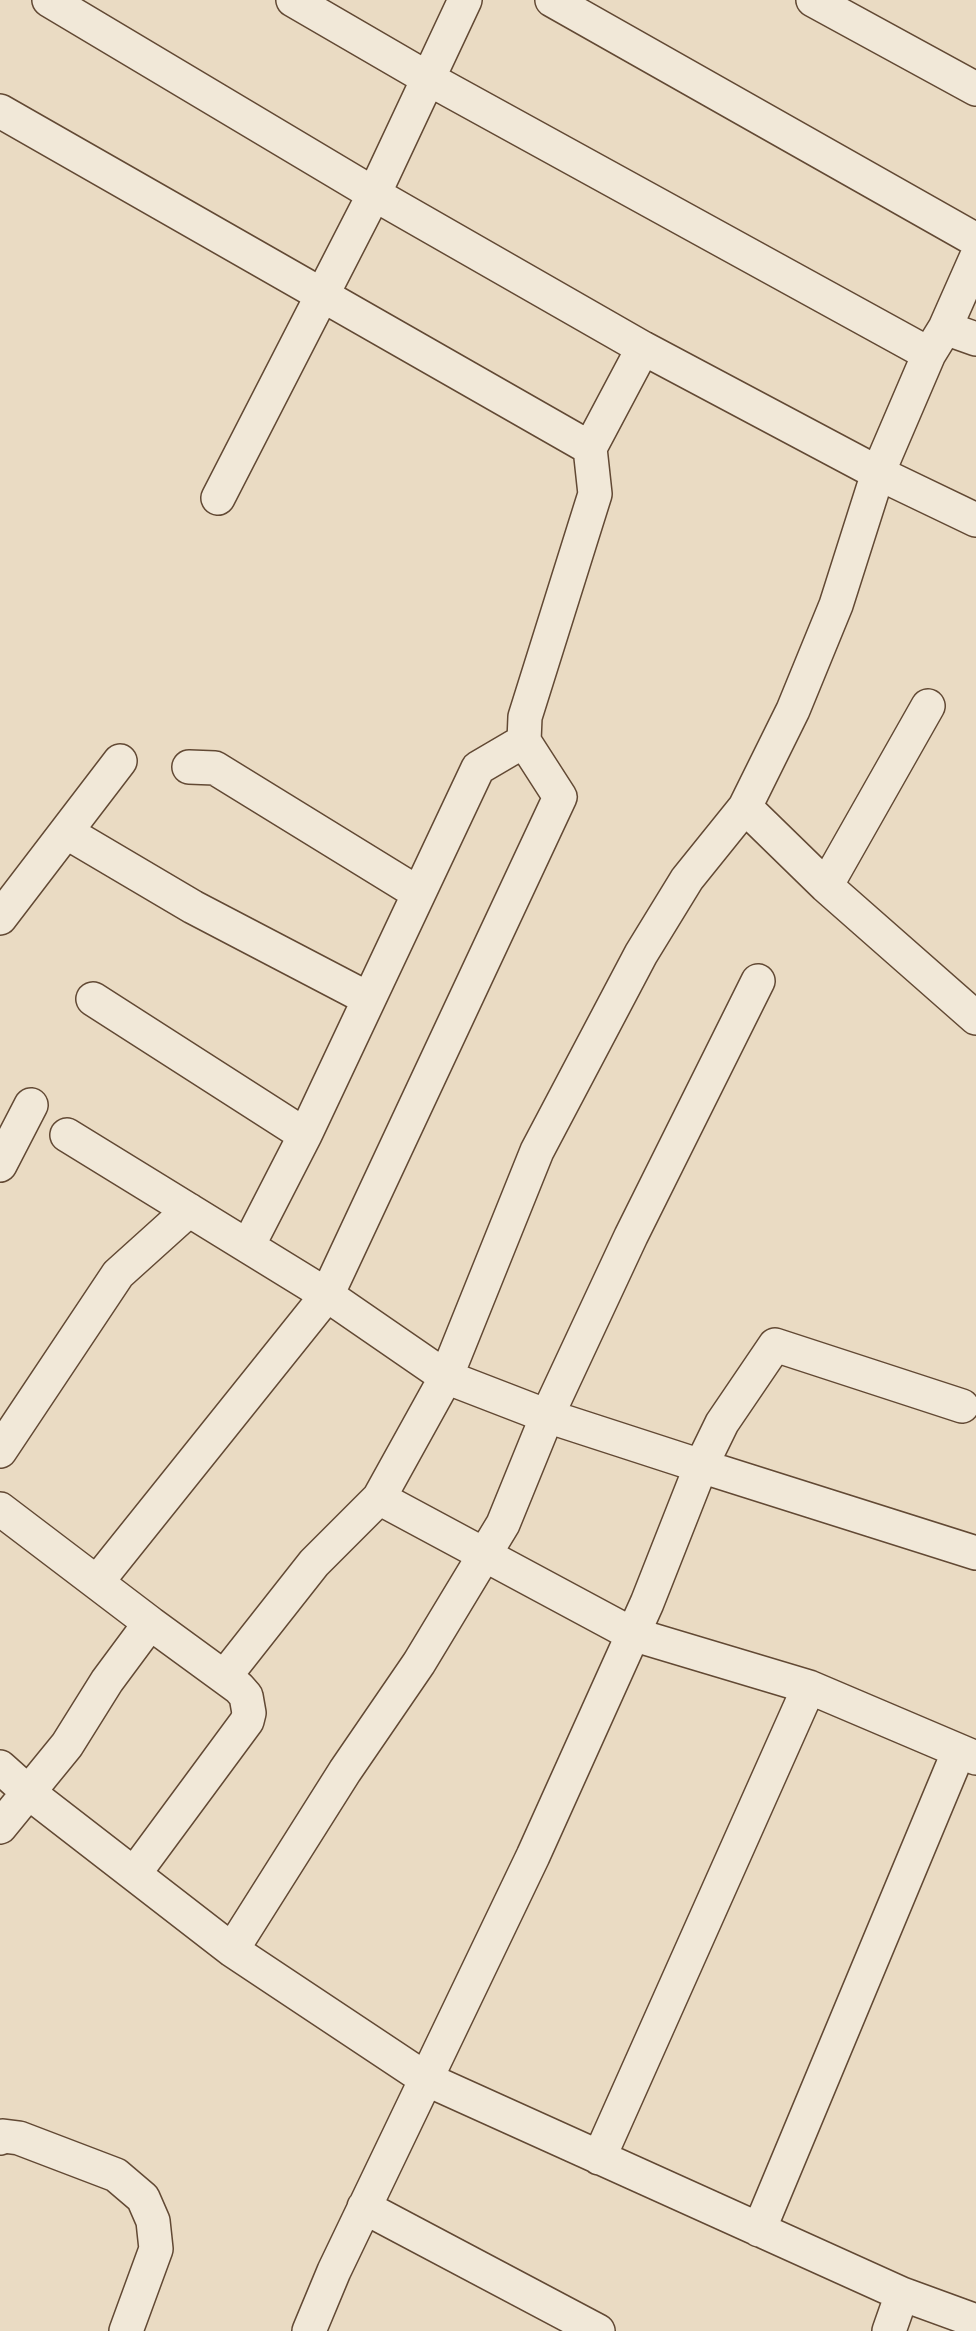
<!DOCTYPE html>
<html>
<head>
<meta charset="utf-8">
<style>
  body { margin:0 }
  canvas { display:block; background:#eadbc3 }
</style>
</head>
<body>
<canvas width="976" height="2331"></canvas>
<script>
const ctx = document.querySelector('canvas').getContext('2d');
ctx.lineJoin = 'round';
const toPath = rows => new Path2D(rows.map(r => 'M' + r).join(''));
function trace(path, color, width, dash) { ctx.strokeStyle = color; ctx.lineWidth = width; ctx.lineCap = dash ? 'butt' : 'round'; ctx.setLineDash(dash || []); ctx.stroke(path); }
const minor = toPath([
  [49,0,374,194,643,348,878,473,976,520],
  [293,0,429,79,929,354],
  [552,0,976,240],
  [813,0,976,89],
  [0,111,590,448,643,348],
  [945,328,976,339],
  [218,498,374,194,465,0],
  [189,767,215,768,418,893],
  [745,807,826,886,976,1018],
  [66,832,193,907,367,998],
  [826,886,928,706],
  [0,918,120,761],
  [93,999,305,1135],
  [67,1135,327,1295,446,1377,547,1416,701,1466,647,1603,533,1856,334,2271,309,2331],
  [0,1165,31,1105],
  [248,1246,305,1135,478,768,524,741],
  [962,1406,775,1345,722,1423,701,1466,976,1553],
  [0,1451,118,1274,189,1210],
  [379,1498,632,1634,809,1687,976,1758],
  [0,1509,150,1623,107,1681,67,1745,0,1827],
  [97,1582,327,1295,560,797,524,741,525,717,595,494,590,448],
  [225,1676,314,1563,379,1498,446,1377,537,1151,641,954,687,879,745,807,793,710,836,605,878,473,929,354,945,328,976,258],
  [0,1767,28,1792,232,1950,426,2079,902,2294,976,2321],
  [134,1874,247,1721,249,1713,246,1696,239,1688,150,1623],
  [232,1950,345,1771,419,1663,503,1524,547,1416,631,1236,758,981],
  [0,2138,3,2136,19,2138,116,2175,143,2198,153,2221,156,2249,126,2331],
  [599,2158,809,1687],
  [364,2207,598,2331],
  [759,2230,958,1753],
  [889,2331,902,2294]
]);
trace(minor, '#624934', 36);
trace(minor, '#f1e8d8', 33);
</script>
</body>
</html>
